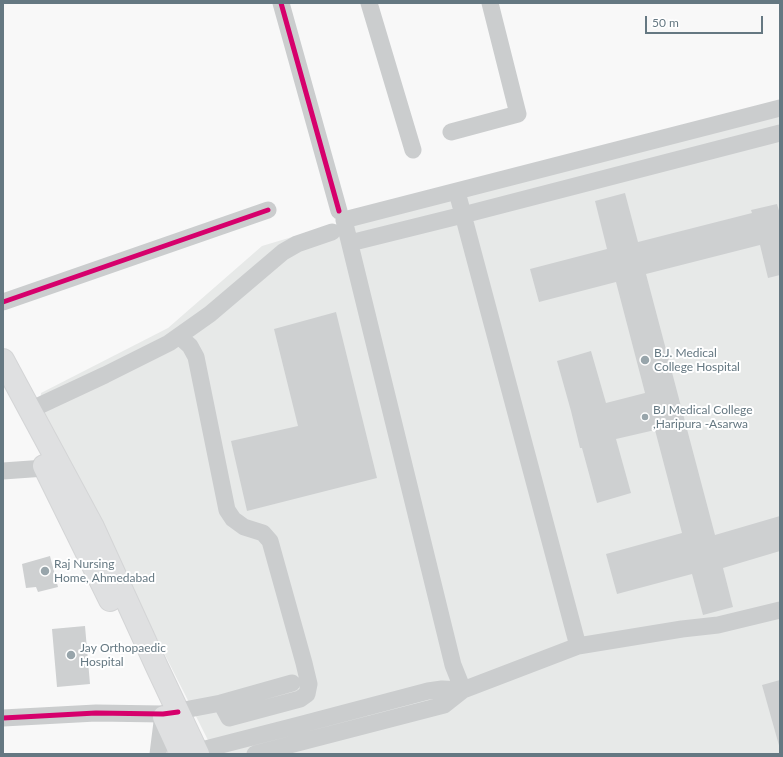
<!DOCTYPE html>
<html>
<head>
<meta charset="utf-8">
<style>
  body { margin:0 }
  #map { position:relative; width:783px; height:757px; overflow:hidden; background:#f8f8f8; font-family:Lato,sans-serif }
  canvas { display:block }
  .frame { position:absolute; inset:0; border:4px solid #657882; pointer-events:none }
  .scale { position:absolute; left:645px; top:16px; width:118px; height:18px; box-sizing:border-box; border:2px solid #657882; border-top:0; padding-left:5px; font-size:12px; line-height:14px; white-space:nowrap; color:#657882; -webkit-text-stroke:3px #fff; paint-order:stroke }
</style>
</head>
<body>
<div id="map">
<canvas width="783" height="757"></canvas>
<div class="frame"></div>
<div class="scale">50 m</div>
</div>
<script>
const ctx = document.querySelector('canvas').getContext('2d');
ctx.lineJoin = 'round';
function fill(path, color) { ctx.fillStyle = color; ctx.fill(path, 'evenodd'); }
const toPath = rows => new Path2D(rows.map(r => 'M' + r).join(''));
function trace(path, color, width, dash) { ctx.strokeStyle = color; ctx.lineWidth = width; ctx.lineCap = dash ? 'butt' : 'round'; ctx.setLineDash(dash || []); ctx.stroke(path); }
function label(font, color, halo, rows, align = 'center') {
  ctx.font = font + ' Lato,sans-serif'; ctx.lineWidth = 4; ctx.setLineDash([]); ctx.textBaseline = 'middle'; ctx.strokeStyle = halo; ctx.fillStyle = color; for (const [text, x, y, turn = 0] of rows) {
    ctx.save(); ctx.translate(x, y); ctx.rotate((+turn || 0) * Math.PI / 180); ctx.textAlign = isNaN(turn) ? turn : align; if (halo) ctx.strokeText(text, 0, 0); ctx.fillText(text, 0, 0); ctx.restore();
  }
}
fill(toPath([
  [780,111,780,754,215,754,40,407,41,393,168,328,262,246,312,231]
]), '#e7e9e8');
fill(toPath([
  [625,193,638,242,752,213,751,210,777,204,780,214,780,275,768,278,760,245,646,274,715,535,780,516,780,551,723,568,733,607,703,615,692,574,617,594,606,554,682,533,655,430,616,439,631,493,597,503,582,448,580,448,571,411,557,361,591,351,606,403,645,393,616,282,539,302,530,269,607,249,595,201],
  [336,312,377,478,247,511,231,441,298,426,274,329],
  [50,556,58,587,38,592,36,587,26,588,22,564],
  [85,626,90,684,57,687,52,629],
  [780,680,780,749,762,685]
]), '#ced0d1');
const major = toPath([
  [3,360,93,527,157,667,198,754],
  [44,466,110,600],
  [164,717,181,754]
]);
trace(major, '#d4d5d6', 24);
trace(toPath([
  [281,3,339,211],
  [369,3,413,150],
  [451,132,518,114,490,3],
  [457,192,578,646],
  [350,243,463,215,780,133],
  [3,302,268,210],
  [30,410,105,375,169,343,210,314,283,252,297,244,332,232],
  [3,471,45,468],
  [463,690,453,665,344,220,780,108],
  [221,703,292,683],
  [3,718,96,713,163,714,221,703,229,718,300,699,307,694,309,684,304,663,270,541,263,533,244,527,233,519,227,510,196,357,190,346,179,336],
  [158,754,163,714],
  [186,754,299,725,428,691,442,689,463,690],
  [255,754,444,705,463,690,578,646,682,629,718,625,780,610]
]), '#cbcdce', 17);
trace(major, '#dfe0e1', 22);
trace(toPath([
  [281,3,339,211],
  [3,302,268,210],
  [3,718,96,713,163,714,178,712]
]), '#d6006c', 5);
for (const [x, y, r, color] of [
  [645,360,5,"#98a5ab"],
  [645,417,4,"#98a5ab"],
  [45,571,5,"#98a5ab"],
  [71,655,5,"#98a5ab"]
]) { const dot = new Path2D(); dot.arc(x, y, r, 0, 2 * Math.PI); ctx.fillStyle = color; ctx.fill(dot); trace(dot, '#fff', 1.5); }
label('12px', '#657882', '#fff', [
  ["B.J. Medical",654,353],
  ["College Hospital",654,367],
  ["BJ Medical College",653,410],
  [",Haripura -Asarwa",653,424],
  ["Raj Nursing",54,564],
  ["Home, Ahmedabad",54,578],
  ["Jay Orthopaedic",80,648],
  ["Hospital",80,662]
], 'left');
</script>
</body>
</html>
